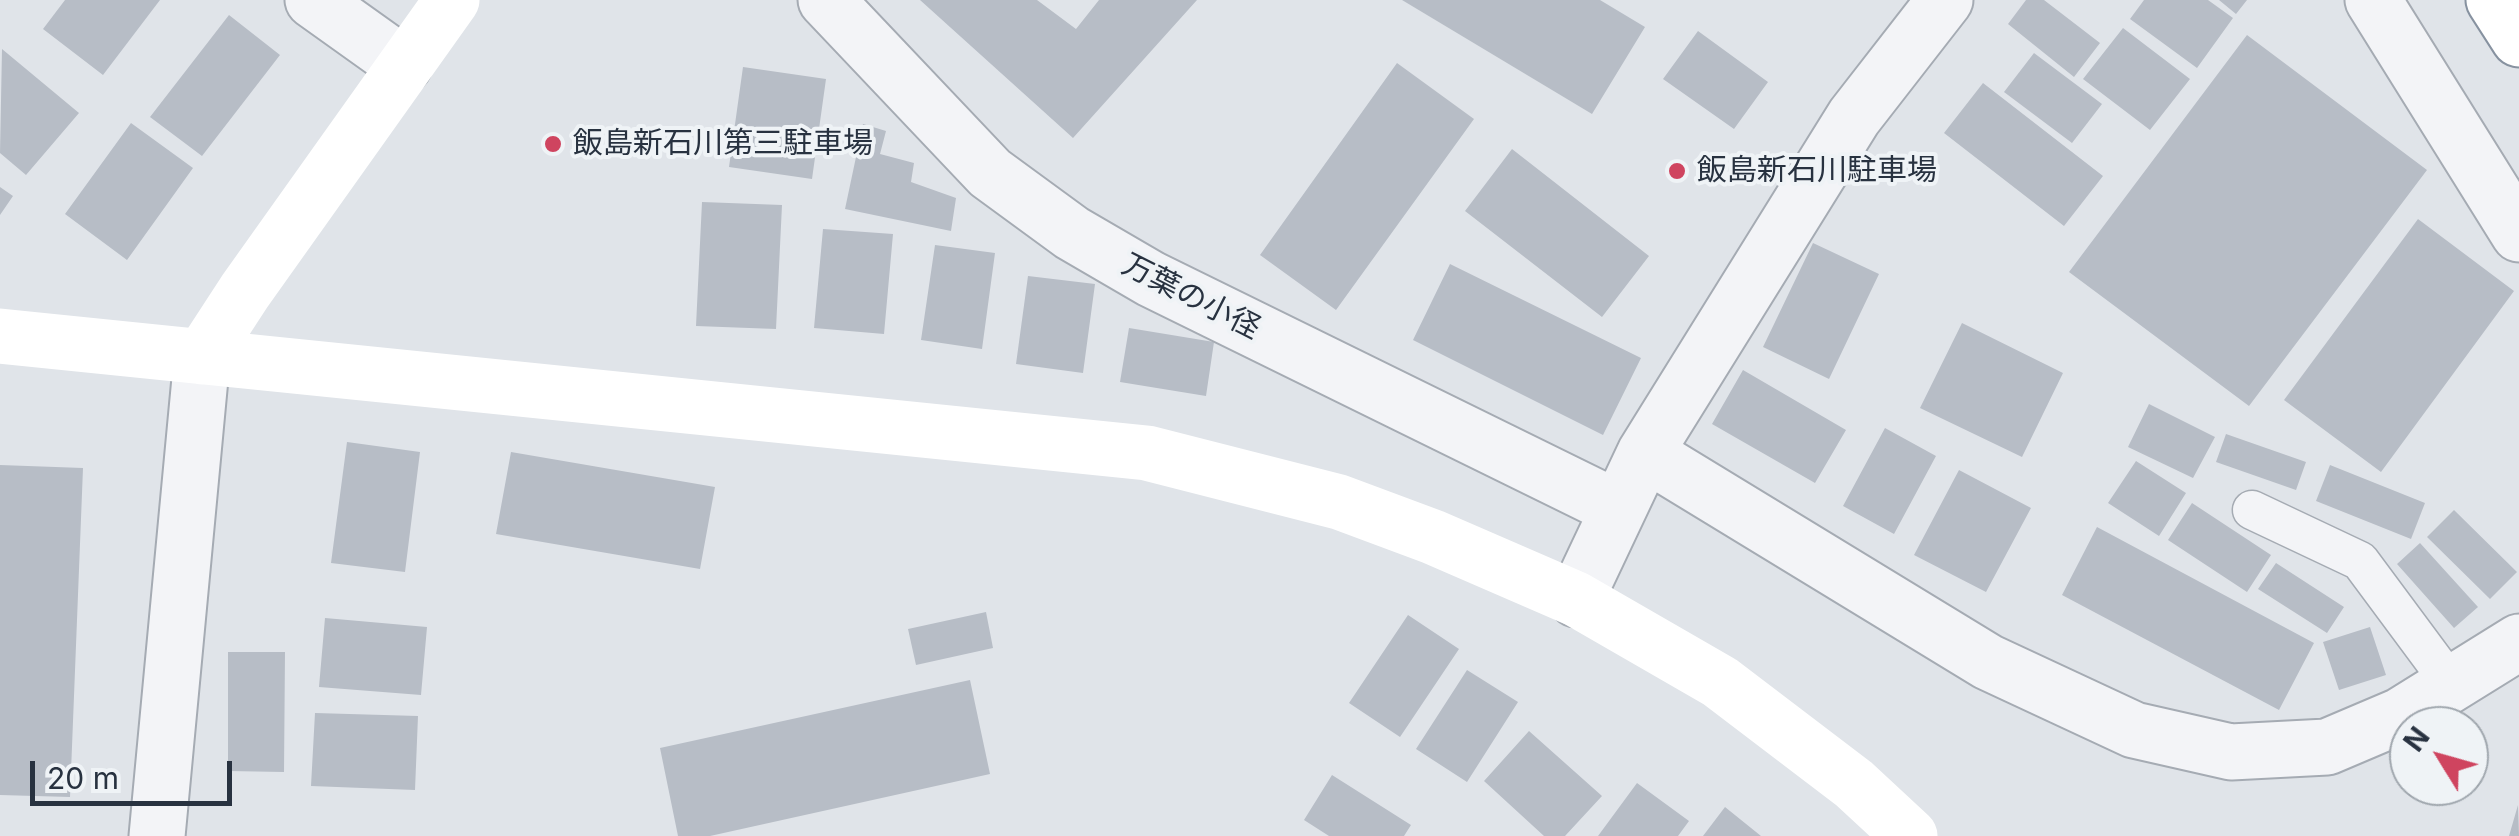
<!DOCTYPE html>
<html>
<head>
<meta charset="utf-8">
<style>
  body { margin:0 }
  #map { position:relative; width:2519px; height:836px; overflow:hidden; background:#e0e4e9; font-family:Inter,sans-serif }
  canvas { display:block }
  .north { position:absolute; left:2389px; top:706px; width:100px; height:100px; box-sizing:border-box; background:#eff3f6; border:2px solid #9fa6ad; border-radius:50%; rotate:307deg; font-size:28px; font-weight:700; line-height:40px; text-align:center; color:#283240 }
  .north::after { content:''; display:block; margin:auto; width:35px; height:45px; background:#cf445f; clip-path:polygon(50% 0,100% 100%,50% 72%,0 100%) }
  .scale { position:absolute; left:30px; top:761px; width:202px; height:45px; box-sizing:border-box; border:5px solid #283240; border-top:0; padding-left:12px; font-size:30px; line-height:35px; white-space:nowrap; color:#283240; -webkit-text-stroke:8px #eff3f6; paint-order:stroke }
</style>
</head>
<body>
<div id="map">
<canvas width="2519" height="836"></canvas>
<div class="north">N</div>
<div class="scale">20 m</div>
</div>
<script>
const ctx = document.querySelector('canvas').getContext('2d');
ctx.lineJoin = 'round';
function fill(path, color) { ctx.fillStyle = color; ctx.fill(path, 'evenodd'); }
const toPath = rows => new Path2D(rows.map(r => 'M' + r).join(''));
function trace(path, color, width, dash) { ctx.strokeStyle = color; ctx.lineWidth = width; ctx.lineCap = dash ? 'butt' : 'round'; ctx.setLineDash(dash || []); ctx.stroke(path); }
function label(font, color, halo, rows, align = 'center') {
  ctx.font = font + ' Inter,"Noto Sans JP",sans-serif'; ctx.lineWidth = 8; ctx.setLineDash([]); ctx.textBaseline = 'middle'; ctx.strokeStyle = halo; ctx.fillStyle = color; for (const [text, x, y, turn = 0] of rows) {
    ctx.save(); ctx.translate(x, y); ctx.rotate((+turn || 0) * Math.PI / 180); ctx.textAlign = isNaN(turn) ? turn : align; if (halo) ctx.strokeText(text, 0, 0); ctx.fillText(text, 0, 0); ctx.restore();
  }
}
fill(toPath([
  [65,0,160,0,103,75,43,29],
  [920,0,1037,0,1076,29,1099,0,1197,0,1073,138],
  [1402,0,1600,0,1645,27,1592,114],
  [2026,0,2044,0,2100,43,2074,77,2008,24],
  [2144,0,2208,0,2233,18,2197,68,2130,19],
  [2219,0,2247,0,2236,14],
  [229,15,280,55,202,156,150,117],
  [2123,28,2190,79,2150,130,2083,79],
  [1698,31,1768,82,1734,129,1663,79],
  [2247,35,2427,170,2249,406,2069,272],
  [2,49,79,113,26,175,0,153],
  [2034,53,2102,104,2072,143,2004,92],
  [1397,63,1474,119,1336,310,1260,255],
  [743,67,826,79,812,179,729,167],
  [1983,83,2103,176,2064,226,1944,133],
  [131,123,193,168,127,260,65,214],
  [863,124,886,131,880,154,914,163,911,182,956,198,951,231,845,209],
  [1512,149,1649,256,1602,317,1465,211],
  [0,187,13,196,0,215],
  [702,202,782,205,776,329,696,326],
  [2418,219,2514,291,2381,472,2284,400],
  [823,229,893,234,884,334,814,328],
  [1813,243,1879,274,1829,379,1763,347],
  [935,245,995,253,982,349,921,340],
  [1450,264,1641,358,1603,435,1413,340],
  [1028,276,1095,284,1083,373,1016,364],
  [1962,323,2063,373,2022,457,1920,408],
  [1129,328,1214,342,1206,396,1120,382],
  [1743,370,1846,430,1815,483,1712,424],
  [2149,404,2215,437,2193,478,2128,447],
  [1885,428,1936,456,1894,534,1843,506],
  [2226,434,2306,462,2296,490,2216,462],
  [347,442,420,452,405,572,331,563],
  [511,452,715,487,700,569,496,534],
  [2136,461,2186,493,2159,536,2108,503],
  [0,465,83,468,70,797,0,795],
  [2330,465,2425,503,2411,539,2316,501],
  [1959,470,2031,508,1986,592,1914,555],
  [2192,503,2271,555,2247,592,2168,540],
  [2454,510,2517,572,2490,599,2427,537],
  [2097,527,2314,643,2279,710,2062,595],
  [2420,543,2478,607,2454,628,2397,564],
  [2276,563,2344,607,2327,633,2258,589],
  [986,612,993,648,916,665,908,629],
  [1408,615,1459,649,1400,737,1349,703],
  [325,618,427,627,421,695,319,687],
  [2370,627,2386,675,2339,690,2323,642],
  [228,652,285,652,284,772,228,771],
  [1467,670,1518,702,1467,782,1416,749],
  [970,680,990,774,710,836,678,836,660,748],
  [315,713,418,716,415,790,311,786],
  [1529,731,1602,796,1565,836,1544,836,1484,781],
  [1332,775,1411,825,1404,836,1329,836,1304,820],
  [1637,783,1689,821,1678,836,1598,836],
  [2518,805,2519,836,2509,836],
  [1725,807,1761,836,1703,836]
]), '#b7bdc6');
const lane = toPath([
  [2252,510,2360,561,2452,685]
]);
const street = toPath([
  [313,0,404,65],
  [826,0,990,173,1072,233,1151,279,1617,508],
  [2373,0,2519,234],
  [1645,453,1988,662,2134,730,2231,752,2327,747,2400,716,2519,642],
  [1576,599,1645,453,1854,117,1945,0],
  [157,836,202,357]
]);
const highway = toPath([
  [2494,0,2519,39]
]);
trace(lane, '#a5abb3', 41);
trace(street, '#a5abb3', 59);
trace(highway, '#8792a0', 59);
trace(lane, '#f3f4f7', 38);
trace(street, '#f3f4f7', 55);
trace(toPath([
  [0,336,1147,453,1339,502,1433,537,1576,599,1720,682,1854,784,1910,836],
  [202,357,245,291,452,0]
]), '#fff', 55);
trace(highway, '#fff', 55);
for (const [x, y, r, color] of [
  [553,144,10,"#cf445f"],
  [1677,171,10,"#cf445f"]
]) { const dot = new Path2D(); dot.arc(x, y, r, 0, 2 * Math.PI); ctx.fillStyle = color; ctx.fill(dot); trace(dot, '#eff3f6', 4); }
label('30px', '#283240', '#eff3f6', [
  ["飯島新石川第三駐車場",573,144],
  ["飯島新石川駐車場",1697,171]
], 'left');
label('30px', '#283240', '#eff3f6', [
  ["万葉の小径",1191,297,27]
]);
</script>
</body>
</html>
